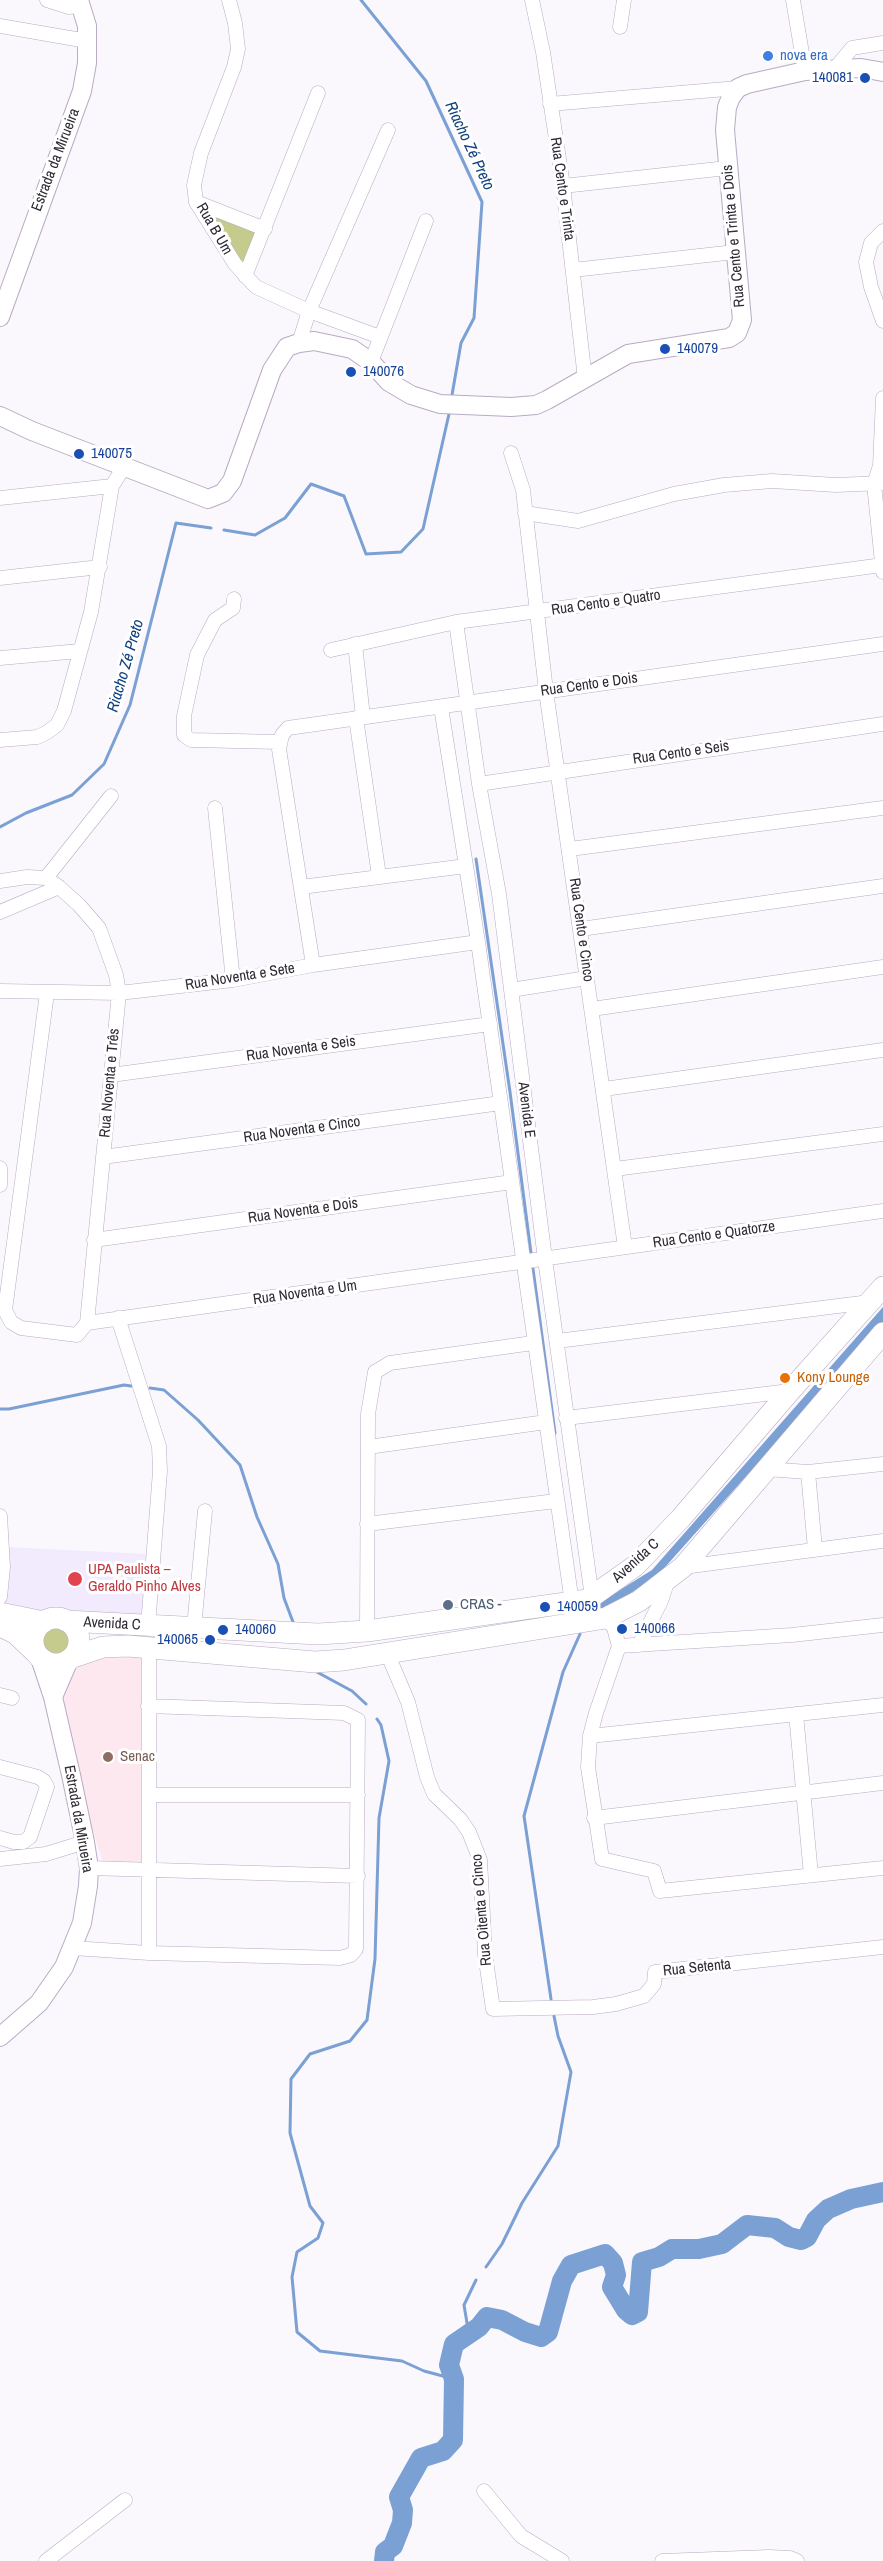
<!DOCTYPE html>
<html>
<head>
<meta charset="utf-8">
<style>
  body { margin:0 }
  canvas { display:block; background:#faf7fd }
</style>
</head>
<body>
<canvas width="883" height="2561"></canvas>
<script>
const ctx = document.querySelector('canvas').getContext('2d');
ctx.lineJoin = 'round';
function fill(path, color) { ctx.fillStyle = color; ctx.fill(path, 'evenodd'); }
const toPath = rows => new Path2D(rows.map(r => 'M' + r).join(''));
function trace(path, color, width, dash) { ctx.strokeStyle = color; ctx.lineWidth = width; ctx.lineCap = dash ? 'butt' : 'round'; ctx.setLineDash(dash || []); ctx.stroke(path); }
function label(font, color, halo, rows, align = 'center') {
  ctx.font = font + ' "Archivo Narrow",sans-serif'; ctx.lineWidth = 6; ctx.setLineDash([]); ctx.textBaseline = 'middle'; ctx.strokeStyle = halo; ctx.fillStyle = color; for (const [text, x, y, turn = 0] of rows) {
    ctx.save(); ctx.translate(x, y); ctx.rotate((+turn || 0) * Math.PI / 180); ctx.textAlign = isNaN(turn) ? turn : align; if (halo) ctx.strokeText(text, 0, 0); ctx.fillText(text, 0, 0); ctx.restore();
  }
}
fill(toPath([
  [145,1652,142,1862,139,1866,103,1863,81,1792,61,1692,74,1660]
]), '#fde8f0');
fill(toPath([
  [6,1547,146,1554,142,1619,4,1607]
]), '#f1ebfd');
fill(toPath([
  [207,209,260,231,241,267],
  '40 1642a17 17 0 1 1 34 0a17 17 0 1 1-34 0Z'
]), '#c5cb8c');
fill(toPath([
  [883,1307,883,1323,658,1575,625,1597,599,1610,583,1613,652,1570]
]), '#7ba0d4');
trace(toPath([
  [361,0,426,81,482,202,474,318,461,343,452,395],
  [224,530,255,535,285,518,311,484,344,496,366,554,401,552,423,529,449,414],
  [0,827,26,813,72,795,104,764,130,705,176,523,211,528],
  [476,859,510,1092,531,1253],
  [533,1269,555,1433],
  [150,1388,164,1390,198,1420,240,1465,257,1517,278,1564,284,1598,293,1622],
  [0,1409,9,1409,124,1385,131,1386],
  [315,1671,352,1691,366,1704],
  [377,1719,381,1725,389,1761,379,1818,375,1959,367,2020,350,2041,310,2054,291,2079,290,2133,310,2206,323,2223,318,2238,297,2252,292,2277,297,2332,320,2351,402,2361,424,2371,454,2379],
  [551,1999,524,1816,563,1672,580,1634],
  [486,2267,502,2244,522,2203,558,2146,571,2072,558,2036,554,2016],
  [469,2335,464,2305,476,2280]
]), '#7ba0d4', 3);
trace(toPath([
  [384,2561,385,2552,393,2546,402,2523,403,2510,399,2497,421,2458,443,2451,453,2440,454,2379,449,2365,454,2344,479,2327,487,2317,502,2320,525,2332,541,2337,548,2332,562,2281,571,2265,605,2254,613,2263,616,2275,612,2287,626,2310,632,2315,638,2312,642,2262,659,2257,672,2249,699,2249,722,2244,747,2225,775,2228,789,2237,801,2240,807,2237,816,2220,828,2209,851,2199,883,2192]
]), '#7ba0d4', 20);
const street = toPath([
  [47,0,69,7,82,5],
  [229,0,235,23,238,49,234,67,201,153,194,185,196,202,235,264,256,287,309,311,380,337],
  [532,0,543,52,563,186,585,379],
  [793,0,805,71],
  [0,26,87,41],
  [620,27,624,0],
  [834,70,852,48,883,43],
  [550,104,738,88],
  [563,186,727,168],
  [196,202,265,229],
  [883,231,871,243,866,262,871,287,883,321],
  [573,270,735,252],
  [245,276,318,93],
  [299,343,309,311,388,130],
  [371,362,426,221],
  [511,453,523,490,546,691,625,1247],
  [0,498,112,486],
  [525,513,578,521,674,494,724,485,772,481,836,485,883,483],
  [883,572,874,484,880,466,883,398],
  [0,578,100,567],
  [234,599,233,608,215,620,197,655,184,716,184,735,191,740,280,742],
  [456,622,479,784,499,894,545,1259,592,1597],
  [355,644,363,717],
  [331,650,456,622,883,565],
  [0,658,80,651],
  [441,707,478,942,573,1610],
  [356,718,379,876],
  [0,740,37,737,46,733,57,725,64,711,91,612,112,486,124,467],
  [479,784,883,724],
  [215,808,233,980],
  [570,849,883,808],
  [46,878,111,796],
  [0,881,27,877,46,878,59,887,79,905,99,928,116,975,119,993,87,1323,77,1335,21,1328,11,1322,5,1310,47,993],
  [301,887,466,866],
  [0,912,59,887],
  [581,929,883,886],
  [313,965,279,749,282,735,288,728,883,644],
  [511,990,587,978],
  [0,991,119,993,233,980,313,965,478,942],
  [592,1009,883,967],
  [111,1075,490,1024],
  [604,1089,883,1050],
  [103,1157,501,1103],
  [0,1168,0,1185],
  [615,1169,883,1134],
  [94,1240,512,1182],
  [118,1318,159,1446,160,1471,148,1626],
  [87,1323,883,1211],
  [557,1341,870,1302],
  [566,1418,790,1391],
  [368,1447,546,1422],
  [766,1469,808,1472,883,1464],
  [808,1472,815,1549],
  [0,1516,3,1567,0,1597],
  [367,1524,556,1501],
  [683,1567,883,1541],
  [606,1618,614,1628,619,1646,596,1713,590,1736,588,1767,602,1859,654,1871,660,1891,883,1868],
  [194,1627,205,1511],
  [367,1631,368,1414,375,1372,390,1363,533,1343],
  [639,1645,661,1601,668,1580],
  [619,1646,792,1635,883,1625],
  [149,1647,149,1953],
  [388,1655,408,1702,427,1777,434,1794,460,1819,469,1832,480,1860,485,1954,493,2009,593,2007,616,2004,644,1996,654,1984,655,1972,883,1947],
  [0,1695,12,1698],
  [796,1714,811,1875],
  [590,1736,883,1705],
  [0,1767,38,1777,44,1781,47,1787,30,1837,23,1842,14,1842,0,1838],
  [149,1795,358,1795],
  [594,1818,883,1783],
  [0,1859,46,1854,85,1842],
  [89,1868,358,1876],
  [72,1948,149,1953,340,1958,351,1955,356,1949,358,1720,344,1713,148,1706],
  [484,2491,521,2536,562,2561],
  [46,2561,125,2500],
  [662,2561,769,2557,790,2558,797,2561]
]);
const secondary = toPath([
  [0,317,82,91,87,63,87,26,79,0],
  [0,416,32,431,208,499,223,493,232,481,272,370,287,347,299,343,314,341,352,349,371,362,389,382,411,395,440,404,511,407,536,405,547,400,628,354,729,338,737,333,742,320,725,130,727,107,731,97,738,88,747,84,805,71,861,68,883,72],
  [53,1697,69,1660],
  [0,2037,39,2003,64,1967,82,1923,88,1886,89,1868,85,1842,71,1775,53,1697,40,1658]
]);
const primary = toPath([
  [0,1613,44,1622],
  '33 1641a23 23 0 1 1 46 0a23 23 0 1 1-46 0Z',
  [66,1621,318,1634,367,1631,587,1600,635,1566,681,1518,790,1391,883,1287],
  [0,1626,15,1633,35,1652],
  [73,1657,103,1647,128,1646,315,1662,344,1660,606,1618,639,1601,683,1567,883,1333]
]);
trace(street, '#b8abc3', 15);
trace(secondary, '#b8abc3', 20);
trace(primary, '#b8abc3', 22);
trace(street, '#fff', 14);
trace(secondary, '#fff', 18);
trace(primary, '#fff', 21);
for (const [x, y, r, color] of [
  [768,56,6,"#3f7fe0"],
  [865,78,6,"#1a4fb4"],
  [665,349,6,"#1a4fb4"],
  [351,372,6,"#1a4fb4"],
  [79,454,6,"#1a4fb4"],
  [785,1378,6,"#e8710a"],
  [75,1579,8,"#e0444e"],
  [448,1605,6,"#5c6f8a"],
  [545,1607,6,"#1a4fb4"],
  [622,1629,6,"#1a4fb4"],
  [223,1630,6,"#1a4fb4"],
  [210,1640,6,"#1a4fb4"],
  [108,1757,6,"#8d6e63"]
]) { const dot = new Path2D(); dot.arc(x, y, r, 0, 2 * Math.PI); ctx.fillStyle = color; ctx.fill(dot); trace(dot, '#fff', 2); }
label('15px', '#366cbe', '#fff', [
  ["nova era",780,56]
], 'left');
label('15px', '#164399', '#fff', [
  ["140081",853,78,"right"],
  ["140079",677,349],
  ["140076",363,372],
  ["140075",91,454],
  ["140059",557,1607],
  ["140066",634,1629],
  ["140060",235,1630],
  ["140065",198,1640,"right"]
], 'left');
label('15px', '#2f2a34', '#fff', [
  ["Estrada da Mirueira",56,160,-69],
  ["Rua Cento e Trinta",562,189,82],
  ["Rua B Um",214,229,60],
  ["Rua Cento e Trinta e Dois",734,236,-95],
  ["Rua Cento e Quatro",606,603,-8],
  ["Rua Cento e Dois",589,685,-8],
  ["Rua Cento e Seis",681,753,-8],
  ["Rua Cento e Cinco",581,930,82],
  ["Rua Noventa e Sete",240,977,-9],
  ["Rua Noventa e Seis",301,1049,-8],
  ["Rua Noventa e Três",110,1083,-85],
  ["Avenida E",526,1110,83],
  ["Rua Noventa e Cinco",302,1130,-8],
  ["Rua Noventa e Dois",303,1211,-8],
  ["Rua Cento e Quatorze",714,1235,-8],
  ["Rua Noventa e Um",305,1293,-8],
  ["Avenida C",636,1561,-42],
  ["Avenida C",112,1624,3],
  ["Estrada da Mirueira",78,1819,80],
  ["Rua Oitenta e Cinco",482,1910,-95],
  ["Rua Setenta",697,1968,-6]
]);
label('15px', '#c56008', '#fff', [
  ["Kony Lounge",797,1378]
], 'left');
label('15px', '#be3a42', '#fff', [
  ["UPA Paulista –",88,1570],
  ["Geraldo Pinho Alves",88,1587]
], 'left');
label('15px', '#4e5e75', '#fff', [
  ["CRAS -",460,1605]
], 'left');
label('15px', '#785e54', '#fff', [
  ["Senac",120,1757]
], 'left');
label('italic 16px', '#11417f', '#fff', [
  ["Riacho Zé Preto",469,146,65],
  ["Riacho Zé Preto",126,666,-74]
]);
</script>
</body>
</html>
